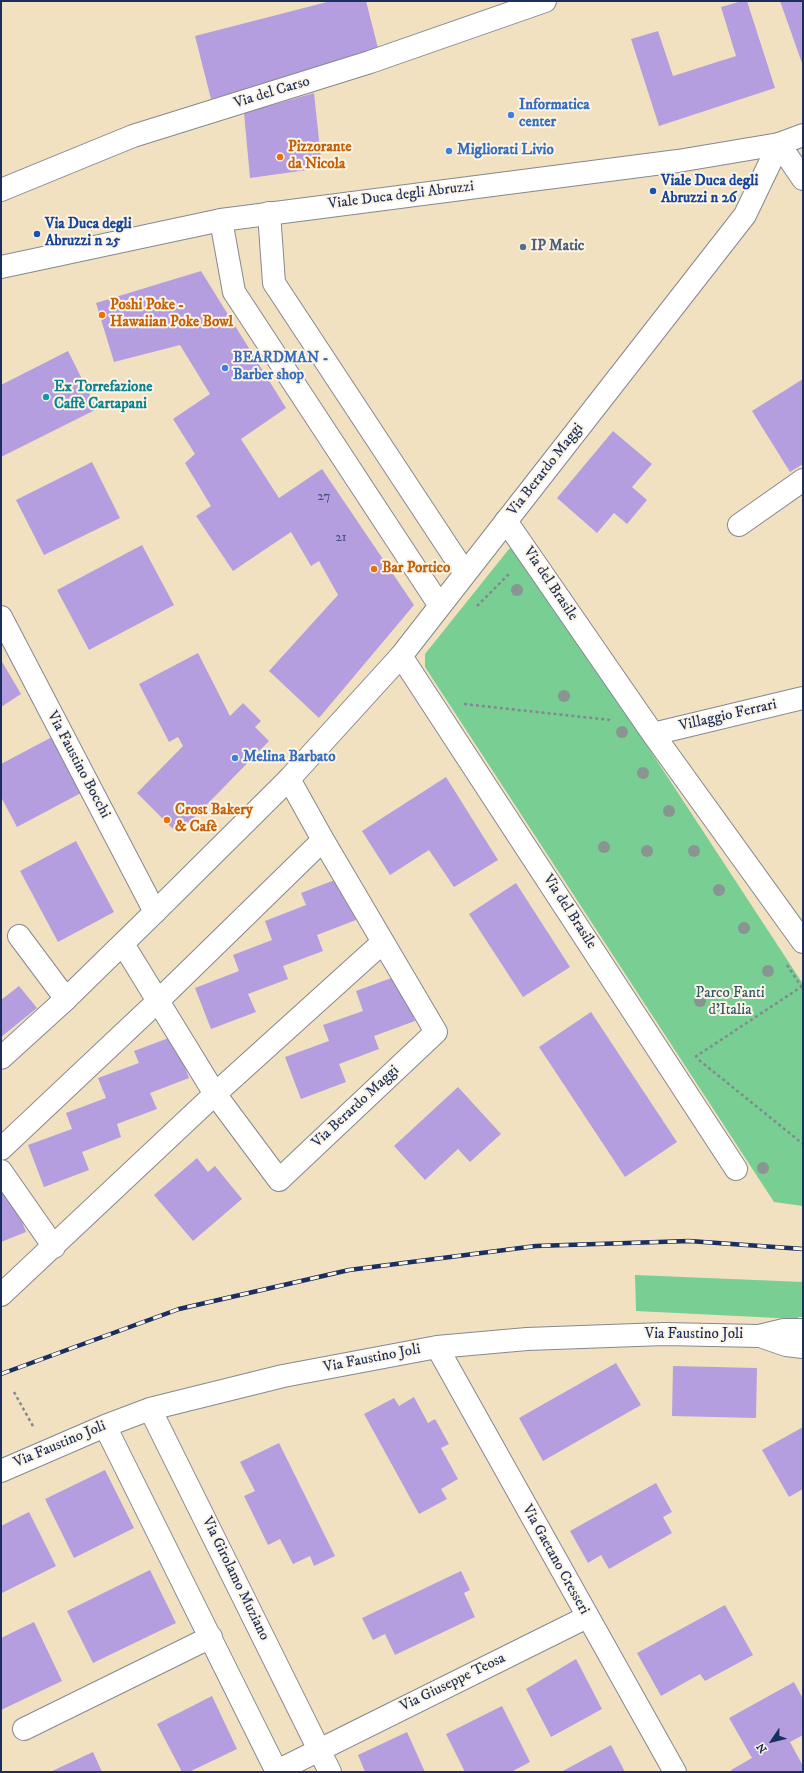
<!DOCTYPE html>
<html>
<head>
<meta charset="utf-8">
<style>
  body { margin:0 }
  #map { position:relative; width:804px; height:1773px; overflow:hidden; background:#f1e1c1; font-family:"IM FELL DW Pica",serif }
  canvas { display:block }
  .frame { position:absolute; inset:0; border:2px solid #1b2f5e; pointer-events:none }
  .north { position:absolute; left:752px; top:1721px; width:40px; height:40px; -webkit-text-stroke:3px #fcf5e5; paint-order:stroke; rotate:235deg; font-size:11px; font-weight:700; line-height:16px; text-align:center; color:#1b2f5e }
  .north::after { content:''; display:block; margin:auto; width:14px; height:18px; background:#1b2f5e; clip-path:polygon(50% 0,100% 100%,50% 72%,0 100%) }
</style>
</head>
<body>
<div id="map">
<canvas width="804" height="1773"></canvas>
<div class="frame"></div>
<div class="north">N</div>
</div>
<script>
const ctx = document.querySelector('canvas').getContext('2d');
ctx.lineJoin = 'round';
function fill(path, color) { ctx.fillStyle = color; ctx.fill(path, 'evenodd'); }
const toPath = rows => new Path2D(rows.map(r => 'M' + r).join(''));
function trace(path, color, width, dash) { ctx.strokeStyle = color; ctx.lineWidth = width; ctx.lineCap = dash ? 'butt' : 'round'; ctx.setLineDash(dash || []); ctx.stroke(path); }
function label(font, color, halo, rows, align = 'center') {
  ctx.font = font + ' "IM FELL DW Pica",serif'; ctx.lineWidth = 4; ctx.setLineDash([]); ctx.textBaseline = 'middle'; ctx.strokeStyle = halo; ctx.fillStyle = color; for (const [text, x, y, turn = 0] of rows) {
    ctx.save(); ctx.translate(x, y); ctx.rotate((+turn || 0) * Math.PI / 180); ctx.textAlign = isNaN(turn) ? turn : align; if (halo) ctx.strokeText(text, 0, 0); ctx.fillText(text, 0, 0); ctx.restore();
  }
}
fill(toPath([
  [514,547,519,550,803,984,803,1206,774,1202,425,667,425,654,509,549],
  [635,1275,803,1282,803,1317,798,1317,798,1319,636,1311]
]), '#78ce93');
fill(toPath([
  [331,1,366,1,380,56,211,99,195,36],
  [742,1,747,1,775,88,659,126,631,39,658,31,673,76,736,56,721,7],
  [780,1,803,1,803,66],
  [314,93,322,168,250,178,244,113],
  [201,271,286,408,241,439,279,498,322,469,414,605,319,718,269,671,338,595,319,561,311,566,291,532,233,571,196,516,211,506,185,463,195,454,173,419,210,394,180,345,114,362,96,303],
  [68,351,97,409,1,457,1,385],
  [803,379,803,464,790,472,752,411],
  [613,431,652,464,632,487,647,500,627,524,614,513,597,533,557,498],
  [92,462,120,518,44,555,16,500],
  [142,545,174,605,89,650,57,590],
  [198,653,230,716,243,703,261,721,255,727,269,741,178,834,137,793,183,746,178,737,169,742,139,684],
  [1,660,21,694,1,707],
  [52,737,81,793,17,827,1,797,1,764],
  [446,777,498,860,454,887,429,850,390,875,362,831],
  [76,841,114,912,58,942,20,871],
  [340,878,356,920,317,935,323,951,283,966,288,979,248,994,256,1012,211,1029,195,988,239,971,233,955,272,940,265,921,306,905,301,893],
  [516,883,570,967,523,997,469,914],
  [397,976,415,1021,374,1036,379,1049,339,1064,346,1082,301,1099,285,1057,329,1041,323,1025,363,1011,356,991],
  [19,986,37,1008,1,1037,1,1000],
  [591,1012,677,1142,625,1177,539,1047],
  [174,1036,189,1078,150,1093,157,1109,117,1124,121,1137,82,1152,89,1170,44,1187,28,1145,72,1129,66,1113,106,1098,98,1078,139,1063,134,1051],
  [458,1087,501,1134,470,1162,458,1149,425,1180,394,1146],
  [197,1158,208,1172,215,1166,242,1199,193,1241,154,1195],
  [9,1187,26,1232,1,1242,1,1190],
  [616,1363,641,1405,543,1461,519,1418],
  [673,1366,757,1368,756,1418,672,1416],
  [414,1397,428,1423,435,1419,449,1444,441,1448,458,1479,441,1489,447,1499,419,1514,364,1414,394,1398,399,1406],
  [803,1427,803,1489,789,1497,762,1450],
  [279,1443,335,1556,314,1566,310,1556,293,1564,280,1539,268,1545,244,1496,255,1491,240,1462],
  [105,1470,134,1528,74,1558,45,1499],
  [656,1483,672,1512,663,1517,672,1533,609,1569,601,1555,588,1563,570,1531],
  [29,1512,56,1566,2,1593,1,1526],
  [150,1570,176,1623,93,1663,67,1611],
  [461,1571,470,1590,464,1593,475,1617,395,1655,385,1634,373,1640,362,1618],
  [725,1605,753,1655,705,1681,700,1674,661,1696,637,1653],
  [34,1622,62,1681,1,1710,1,1638],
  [576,1659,602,1709,551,1737,526,1689],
  [794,1682,803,1699,803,1735,790,1742,803,1766,803,1772,732,1772,731,1770,752,1758,729,1718],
  [212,1696,237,1749,189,1772,182,1772,157,1724],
  [502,1706,530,1762,511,1772,465,1772,446,1734],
  [407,1732,425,1772,365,1772,358,1755],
  [611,1745,625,1772,561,1772],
  [93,1752,102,1772,50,1772]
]), '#b59edf');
const minor = toPath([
  [779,144,803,179],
  [1,190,133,136,370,62,545,1],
  [506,521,653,734,803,942],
  [739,525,803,480],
  [1,617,155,912],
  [401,656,736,1169],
  [653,734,803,698],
  [289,779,323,840,436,1032,279,1180,215,1094,158,1001,323,840],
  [19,936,66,999],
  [1,1149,158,1001,123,944],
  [1,1171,54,1247],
  [1,1295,215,1094,382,943],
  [763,1337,786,1345,803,1347],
  [437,1347,675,1772],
  [150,1409,330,1772],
  [105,1426,277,1772],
  [1,1471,105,1426,150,1409,283,1376,437,1347,527,1339,664,1334,759,1336,784,1330,803,1330],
  [24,1729,211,1637],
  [275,1772,587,1617]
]);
const tertiary = toPath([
  [269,213,274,283,465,573],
  [221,220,234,292,440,606],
  [1,1058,66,999,155,912,289,779,401,656,745,215,779,144]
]);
const secondary = toPath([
  [1,267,221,220,678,161,779,144,803,135]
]);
trace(minor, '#868890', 24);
trace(tertiary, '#868890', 24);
trace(secondary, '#868890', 24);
trace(toPath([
  [477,606,510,573],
  [464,704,610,720],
  [787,965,803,989],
  [695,1057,801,987],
  [699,1060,803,1144],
  [14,1392,34,1428]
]), '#868890', 2.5, [3, 3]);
trace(minor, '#fff', 22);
trace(tertiary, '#fff', 22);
trace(secondary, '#fff', 22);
const rail = toPath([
  [1,1374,179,1309,349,1270,536,1246,689,1241,803,1249]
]);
trace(rail, '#1b2f5e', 4.5);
trace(rail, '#fcf5e5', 3, [9]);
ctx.fillStyle = '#889592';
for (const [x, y] of [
  [517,590],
  [564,696],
  [622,732],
  [643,773],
  [669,811],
  [604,847],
  [647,851],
  [694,851],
  [719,890],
  [744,928],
  [768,971],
  [700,1001],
  [763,1168]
]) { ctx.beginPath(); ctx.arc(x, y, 6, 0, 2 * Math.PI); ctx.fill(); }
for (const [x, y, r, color] of [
  [511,115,4,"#3f7fe0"],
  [449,151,4,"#3f7fe0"],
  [280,157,4,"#e8710a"],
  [653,191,4,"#1a4fb4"],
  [37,234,4,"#1a4fb4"],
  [523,247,4,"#5c6f8a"],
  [102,315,4,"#e8710a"],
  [225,368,4,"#3f7fe0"],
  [46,397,4,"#0f9aa8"],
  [374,569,4,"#e8710a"],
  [235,758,4,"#3f7fe0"],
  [167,820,4,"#e8710a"]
]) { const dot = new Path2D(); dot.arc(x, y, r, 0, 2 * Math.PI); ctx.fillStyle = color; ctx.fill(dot); trace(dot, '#fcf5e5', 1.5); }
label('13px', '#424b7e', null, [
  ["27",324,497],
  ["21",341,538]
]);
label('15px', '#1b2f5e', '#fcf5e5', [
  ["Via del Carso",272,93,-17],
  ["Viale Duca degli Abruzzi",401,196,-7],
  ["Via Berardo Maggi",546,470,-52],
  ["Via del Brasile",550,584,56],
  ["Villaggio Ferrari",728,716,-13],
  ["Via Faustino Bocchi",78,765,62],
  ["Via del Brasile",569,912,57],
  ["Via Berardo Maggi",356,1107,-43],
  ["Via Faustino Joli",694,1335],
  ["Via Faustino Joli",372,1359,-11],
  ["Via Faustino Joli",60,1445,-23],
  ["Via Gaetano Cresseri",555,1560,61],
  ["Via Girolamo Muziano",235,1579,64],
  ["Via Giuseppe Teosa",453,1683,-26]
]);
label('bold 15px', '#366cbe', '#fcf5e5', [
  ["Informatica",519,106],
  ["center",519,123],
  ["Migliorati Livio",457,151],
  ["BEARDMAN -",233,359],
  ["Barber shop",233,376],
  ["Melina Barbato",243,758]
], 'left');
label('bold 15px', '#c56008', '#fcf5e5', [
  ["Pizzorante",288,148],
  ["da Nicola",288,165],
  ["Poshi Poke -",110,306],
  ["Hawaiian Poke Bowl",110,323],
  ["Bar Portico",382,569],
  ["Crost Bakery",175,811],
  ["& Cafè",175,828]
], 'left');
label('bold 15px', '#164399', '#fcf5e5', [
  ["Viale Duca degli",661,182],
  ["Abruzzi n 26",661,199],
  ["Via Duca degli",45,225],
  ["Abruzzi n 25",45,242]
], 'left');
label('bold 15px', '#4e5e75', '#fcf5e5', [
  ["IP Matic",531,247]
], 'left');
label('bold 15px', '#0d838f', '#fcf5e5', [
  ["Ex Torrefazione",54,388],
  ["Caffè Cartapani",54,405]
], 'left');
label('15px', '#32576b', '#fcf5e5', [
  ["Parco Fanti",730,994],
  ["d'Italia",730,1011]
]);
</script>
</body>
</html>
